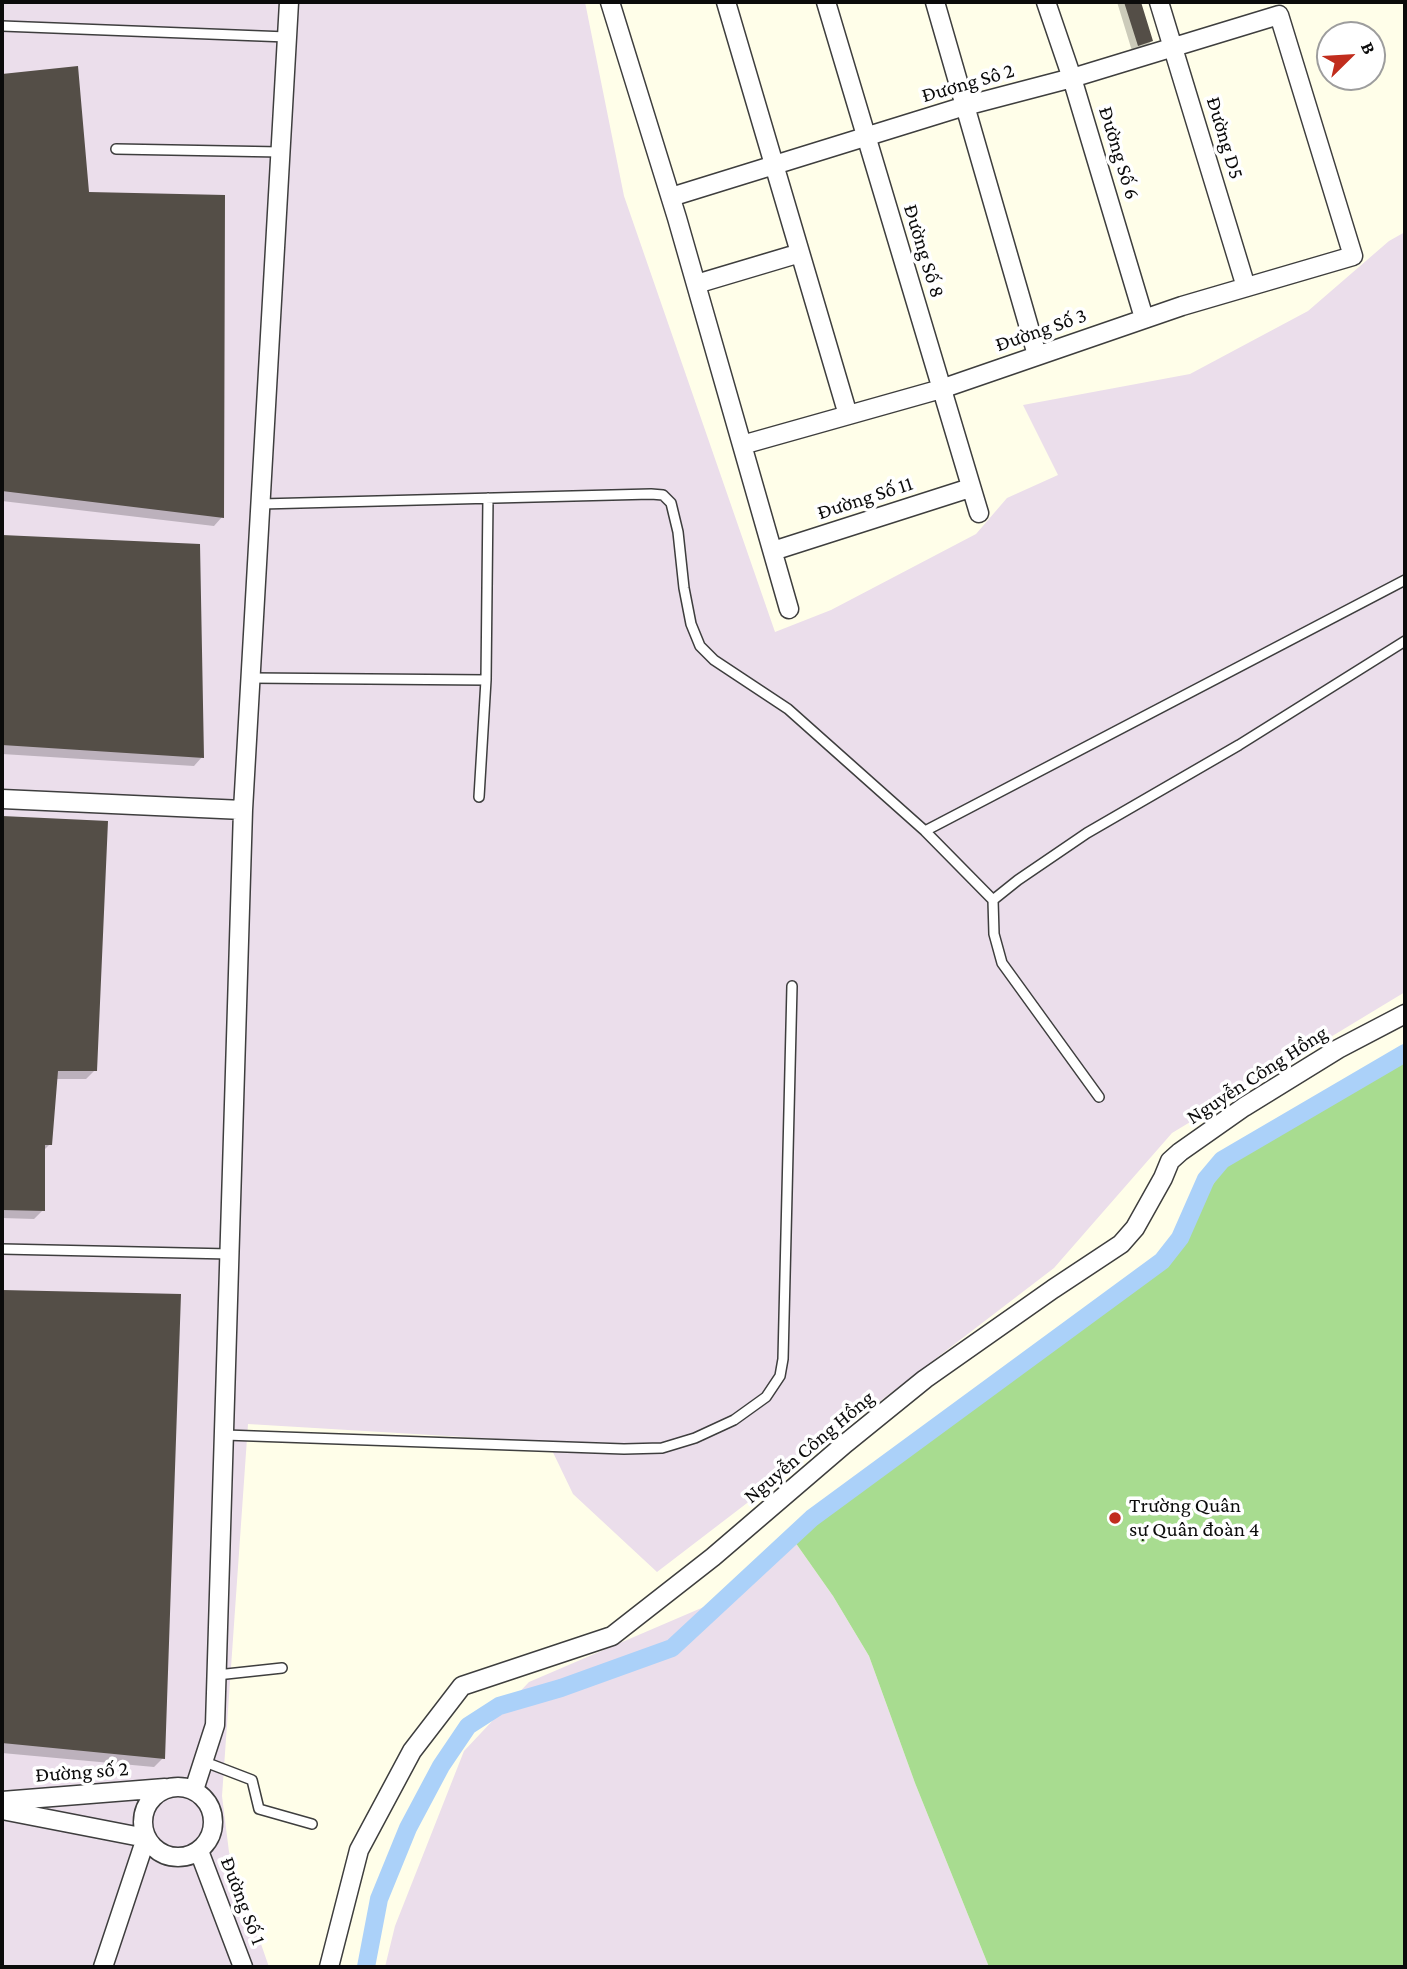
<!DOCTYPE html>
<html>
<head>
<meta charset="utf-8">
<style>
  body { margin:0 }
  #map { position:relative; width:1407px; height:1969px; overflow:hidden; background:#fffee9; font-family:"Crimson Pro",serif }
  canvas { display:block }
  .frame { position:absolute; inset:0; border:4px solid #0b0b0b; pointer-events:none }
  .north { position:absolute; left:1316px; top:21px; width:70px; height:70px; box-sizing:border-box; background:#fff; border:2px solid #9d9d9d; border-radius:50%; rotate:66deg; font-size:19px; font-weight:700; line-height:28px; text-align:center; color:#0b0b0b }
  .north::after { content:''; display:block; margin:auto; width:24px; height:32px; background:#c12d1d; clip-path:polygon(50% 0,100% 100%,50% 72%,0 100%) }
</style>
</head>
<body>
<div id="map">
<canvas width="1407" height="1969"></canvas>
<div class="frame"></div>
<div class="north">B</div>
</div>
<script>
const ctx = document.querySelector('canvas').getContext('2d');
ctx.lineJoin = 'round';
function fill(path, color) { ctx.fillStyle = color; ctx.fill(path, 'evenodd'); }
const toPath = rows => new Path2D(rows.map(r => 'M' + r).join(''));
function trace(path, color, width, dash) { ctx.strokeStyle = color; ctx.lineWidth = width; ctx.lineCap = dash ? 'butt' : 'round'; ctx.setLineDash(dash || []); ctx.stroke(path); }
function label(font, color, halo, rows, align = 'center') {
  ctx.font = font + ' "Crimson Pro",serif'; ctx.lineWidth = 7; ctx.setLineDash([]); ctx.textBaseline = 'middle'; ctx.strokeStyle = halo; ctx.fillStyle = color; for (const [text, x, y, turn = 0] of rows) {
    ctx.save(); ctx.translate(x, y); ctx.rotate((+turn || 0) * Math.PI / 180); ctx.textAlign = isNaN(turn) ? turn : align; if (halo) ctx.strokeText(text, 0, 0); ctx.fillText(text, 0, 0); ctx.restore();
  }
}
fill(toPath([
  [2,2,585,2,624,196,775,632,831,610,976,534,1007,498,1058,475,1023,405,1190,374,1308,311,1389,241,1405,232,1405,992,1172,1133,1054,1268,657,1572,573,1494,548,1442,248,1424,222,1796,229,1852,269,1967,2,1967],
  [795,1542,833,1596,869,1656,915,1783,989,1967,385,1967,395,1926,464,1751,529,1682,748,1588]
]), '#ebdeeb');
fill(toPath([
  [1405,1059,1405,1967,989,1967,915,1783,869,1656,833,1596,795,1542,899,1458,1169,1262,1191,1233,1212,1186,1221,1172,1232,1162,1259,1144]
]), '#a8dc90');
fill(toPath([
  [1117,2,1139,2,1152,41,1146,46,1132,51],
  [77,68,87,194,222,517,214,526,2,501,2,75],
  [2,537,199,546,202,757,194,766,2,754],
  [2,817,106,822,95,1070,86,1079,55,1079,50,1144,43,1151,43,1210,34,1219,2,1218],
  [2,1292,179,1296,163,1758,154,1767,2,1753]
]), '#0003');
trace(toPath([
  [366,1967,379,1899,408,1828,441,1766,468,1726,499,1706,561,1688,672,1648,812,1518,1162,1261,1180,1238,1206,1179,1222,1160,1405,1053]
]), '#abd1f9', 18);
fill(toPath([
  [1124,2,1141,2,1153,41,1138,46],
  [78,66,89,192,225,195,224,518,2,491,2,74],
  [2,535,200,544,204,758,2,745],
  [2,816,108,821,97,1071,58,1071,52,1145,45,1145,45,1211,2,1210],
  [2,1290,181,1294,165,1759,2,1743]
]), '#544e47');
const lane = toPath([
  [2,26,287,37],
  [116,149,281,152],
  [261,504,651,494,663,495,671,503,678,532,684,588,691,624,700,646,714,660,788,709,925,831,993,900],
  [251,678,486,680],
  [479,797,486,680,488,498],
  [925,831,1405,580],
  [1099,1097,1002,963,994,934,993,900,1018,880,1087,833,1239,745,1405,641],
  [2,1249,230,1254],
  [225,1435,624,1449,662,1448,695,1438,734,1420,766,1397,780,1376,783,1359,792,986],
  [217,1675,282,1668],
  [205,1762,252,1780,259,1809,312,1824]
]);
const street = toPath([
  [610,2,677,218,789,609],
  [726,2,848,415],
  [826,2,979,513],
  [935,2,1037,355],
  [1046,2,1072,78,1144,318],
  [1159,2,1246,287],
  [671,197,965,106,1072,78,1279,15,1353,256,1182,306,941,389,742,445],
  [696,284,800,253],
  [773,551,970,488],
  [2,799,243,810],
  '143 1822a35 35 0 1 1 70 0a35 35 0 1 1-70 0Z',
  [194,1790,215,1725,243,810,289,2],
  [2,1801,165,1788],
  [2,1810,146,1838,103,1967],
  [199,1851,243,1967],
  [329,1967,359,1850,412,1751,462,1686,612,1636,713,1557,846,1443,925,1379,1053,1289,1121,1244,1135,1228,1163,1178,1170,1161,1180,1152,1244,1107,1338,1049,1405,1014]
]);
trace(lane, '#3e3e3e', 12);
trace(street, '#3e3e3e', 21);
trace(lane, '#fff', 9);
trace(street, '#fff', 18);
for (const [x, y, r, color] of [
  [1115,1518,7,"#c12d1d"]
]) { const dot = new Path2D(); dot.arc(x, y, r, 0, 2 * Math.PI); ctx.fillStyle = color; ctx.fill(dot); trace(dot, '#fff', 2.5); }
label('21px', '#0b0b0b', '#fff', [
  ["Đương Sô 2",968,83,-16],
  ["Đường D5",1225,138,73],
  ["Đường Số 6",1119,153,73],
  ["Đường Số 8",924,251,73],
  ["Đường Số 3",1041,330,-19],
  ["Đường Số 11",865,498,-18],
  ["Nguyễn Công Hồng",1257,1075,-33],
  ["Nguyễn Công Hồng",809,1447,-40],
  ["Đường số 2",82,1772,-4],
  ["Đường Số 1",243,1901,69]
]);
label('21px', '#0b0b0b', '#fff', [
  ["Trường Quân",1129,1506],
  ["sự Quân đoàn 4",1129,1530]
], 'left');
</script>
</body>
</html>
